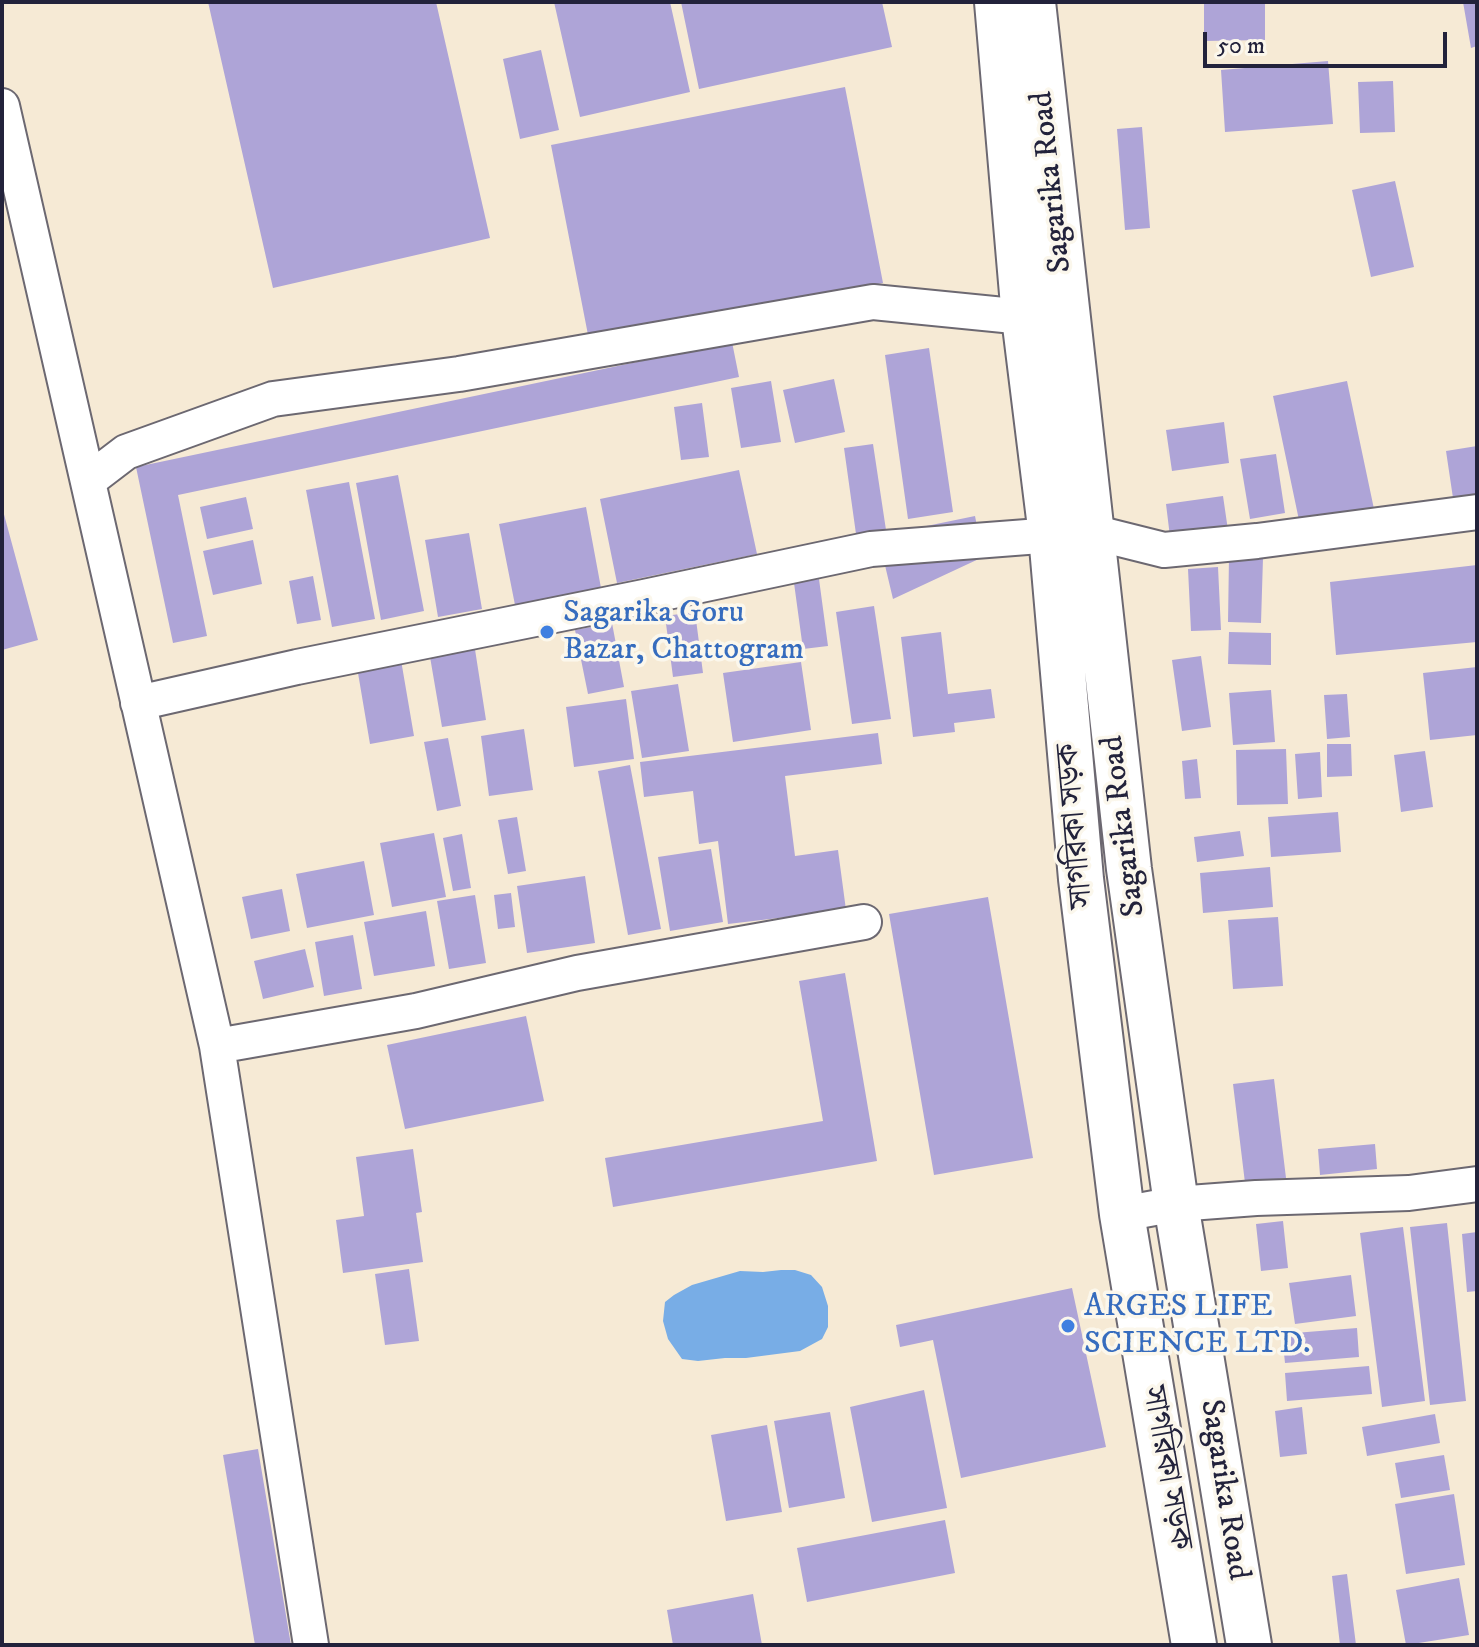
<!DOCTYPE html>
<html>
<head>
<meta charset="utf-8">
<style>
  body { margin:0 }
  #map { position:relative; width:1479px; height:1647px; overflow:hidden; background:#f6ead5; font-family:"IM FELL DW Pica",serif }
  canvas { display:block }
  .frame { position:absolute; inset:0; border:4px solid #22223b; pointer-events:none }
  .scale { position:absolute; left:1203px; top:32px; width:244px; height:36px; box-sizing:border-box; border:4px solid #22223b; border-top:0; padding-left:10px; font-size:24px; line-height:28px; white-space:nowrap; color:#22223b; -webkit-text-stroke:6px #fbf7ec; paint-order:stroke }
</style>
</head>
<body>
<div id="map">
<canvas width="1479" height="1647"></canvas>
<div class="frame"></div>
<div class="scale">50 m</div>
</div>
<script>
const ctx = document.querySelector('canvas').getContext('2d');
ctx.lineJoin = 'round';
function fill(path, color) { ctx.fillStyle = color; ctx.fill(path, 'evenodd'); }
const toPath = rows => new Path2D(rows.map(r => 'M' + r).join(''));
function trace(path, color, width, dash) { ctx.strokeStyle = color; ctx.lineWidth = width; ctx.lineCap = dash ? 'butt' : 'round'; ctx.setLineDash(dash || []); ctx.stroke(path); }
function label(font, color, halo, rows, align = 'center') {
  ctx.font = font + ' "IM FELL DW Pica","Noto Serif Bengali",serif'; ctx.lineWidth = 7; ctx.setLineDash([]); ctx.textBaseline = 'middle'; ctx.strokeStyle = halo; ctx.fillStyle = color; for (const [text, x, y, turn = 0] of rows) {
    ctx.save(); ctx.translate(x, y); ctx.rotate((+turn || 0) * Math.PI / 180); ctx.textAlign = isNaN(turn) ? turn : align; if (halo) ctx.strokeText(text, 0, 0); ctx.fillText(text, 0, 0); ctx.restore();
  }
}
fill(toPath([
  [781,1270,795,1270,811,1275,822,1287,828,1306,828,1327,822,1339,800,1351,746,1358,725,1358,698,1361,682,1359,668,1339,663,1321,665,1302,674,1295,692,1285,740,1271,763,1272]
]), '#78ade6');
fill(toPath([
  [208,2,436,2,490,238,273,288],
  [554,2,670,2,690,92,580,117],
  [681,2,882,2,892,47,699,89],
  [1204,2,1265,2,1265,40,1204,41],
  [1463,2,1477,2,1477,46,1471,48],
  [541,50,559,130,520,139,503,59],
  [1328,61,1333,124,1225,132,1221,70],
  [1393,81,1395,132,1360,133,1358,82],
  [845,87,883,283,589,340,551,145],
  [1142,127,1150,228,1125,230,1117,129],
  [1395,181,1414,267,1371,277,1352,190],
  [732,342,739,377,178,495,207,636,173,643,136,467],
  [929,348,953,512,908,519,885,355],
  [834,379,845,432,795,443,783,390],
  [771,381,781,442,741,448,731,388],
  [1347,381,1374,509,1300,525,1273,396],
  [702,403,709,457,681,460,674,407],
  [1224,422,1229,463,1172,471,1166,430],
  [873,444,886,530,856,534,844,448],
  [1477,446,1477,495,1453,498,1446,451],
  [1276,454,1285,513,1250,519,1240,459],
  [739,470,757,554,617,583,600,499],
  [398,475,424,611,381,620,356,483],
  [349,482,375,619,332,627,306,490],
  [1223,496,1229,537,1171,545,1166,504],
  [246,497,253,529,207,539,200,507],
  [2,507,38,640,2,650],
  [586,507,601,588,515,605,499,524],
  [975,516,983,557,893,599,878,536],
  [469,533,482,609,438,617,425,540],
  [253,540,262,584,213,595,203,551],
  [1229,557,1263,558,1261,623,1228,622],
  [1477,565,1477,642,1336,655,1330,582],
  [1218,567,1221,630,1191,631,1188,569],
  [313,576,321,620,297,624,289,581],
  [819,579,828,646,803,649,794,583],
  [874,606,891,719,852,724,836,612],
  [695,612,703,673,673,677,665,616],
  [612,623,624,687,588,694,575,630],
  [941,632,948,694,991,689,995,718,954,723,955,732,913,737,901,637],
  [1229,632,1271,633,1271,665,1228,664],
  [474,643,486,720,442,727,429,651],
  [1201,656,1211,727,1182,731,1172,660],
  [401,660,414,736,370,744,357,667],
  [801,662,811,730,733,742,723,673],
  [1477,667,1477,735,1430,740,1423,673],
  [678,684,689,751,642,758,631,691],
  [1271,690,1275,742,1233,745,1229,693],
  [1347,694,1350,737,1327,739,1324,695],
  [626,699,634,759,574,767,566,707],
  [524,729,533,790,489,796,481,736],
  [878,733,882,764,785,776,795,856,838,850,846,910,728,924,718,841,699,844,693,791,644,797,640,762],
  [448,738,461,806,437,811,424,742],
  [1327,744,1351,744,1352,776,1327,777],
  [1286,749,1288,804,1237,805,1236,750],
  [1425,751,1433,807,1401,812,1394,755],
  [1320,752,1322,797,1298,799,1295,754],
  [1197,759,1201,798,1185,799,1182,761],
  [630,765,661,929,628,935,598,771],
  [1338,812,1341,852,1271,857,1268,817],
  [517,817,526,871,508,874,498,820],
  [1240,831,1244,856,1197,862,1194,837],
  [434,833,446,897,392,907,380,843],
  [462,834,471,888,453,891,443,838],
  [711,849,723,922,670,931,658,857],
  [364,861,374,915,307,928,296,874],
  [1270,867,1273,907,1203,913,1200,873],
  [585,876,595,943,527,953,517,886],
  [282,889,290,931,251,939,242,897],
  [511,893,515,927,498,929,494,895],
  [475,895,486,963,449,969,437,901],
  [988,897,1033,1158,934,1175,889,914],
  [426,911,435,966,374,976,364,922],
  [1278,917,1283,986,1233,989,1228,920],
  [353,935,362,989,324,996,315,942],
  [305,949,314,987,263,999,254,961],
  [845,973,877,1161,613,1207,605,1158,823,1121,799,981],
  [526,1016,544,1101,405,1129,387,1045],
  [1274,1079,1286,1178,1245,1183,1233,1084],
  [1375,1144,1377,1169,1320,1175,1318,1149],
  [413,1149,422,1212,416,1213,423,1262,343,1273,336,1220,364,1216,356,1157],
  [1283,1221,1288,1268,1261,1271,1256,1224],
  [1447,1223,1466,1401,1430,1405,1410,1227],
  [1403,1227,1425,1401,1382,1407,1360,1233],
  [1477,1232,1477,1291,1467,1292,1462,1234],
  [409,1269,419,1341,385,1345,375,1274],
  [1351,1275,1356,1316,1295,1324,1289,1283],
  [1072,1288,1106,1447,961,1478,933,1340,900,1347,896,1325],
  [1357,1328,1359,1357,1285,1363,1282,1334],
  [1369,1366,1372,1394,1287,1401,1285,1373],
  [924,1390,947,1508,872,1522,850,1407],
  [1302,1407,1307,1454,1280,1457,1275,1411],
  [830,1412,845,1498,789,1508,774,1421],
  [1435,1414,1440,1443,1367,1456,1362,1427],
  [767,1425,782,1512,726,1521,711,1435],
  [258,1449,291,1645,255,1645,223,1455],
  [1444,1455,1450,1490,1401,1498,1395,1463],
  [1454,1494,1465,1565,1406,1574,1395,1504],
  [945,1520,955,1573,807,1602,797,1548],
  [1347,1574,1356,1645,1340,1645,1332,1576],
  [1459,1578,1469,1635,1406,1645,1396,1590],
  [753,1594,762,1645,673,1645,667,1610]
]), '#aea4d7');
const minor = toPath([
  [2,106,217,1046,311,1645],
  [88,481,126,452,273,399,459,374,873,302,1024,317],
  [138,703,297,667,644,597,871,549,1092,532,1164,550,1257,541,1477,512],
  [217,1046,416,1011,577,973,864,922],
  [1122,1214,1176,1204,1256,1198,1409,1193,1477,1184]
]);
const primary = toPath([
  [997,2,1024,317,1051,535,1081,879,1122,1214,1194,1645],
  [1033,2,1129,869,1176,1204,1249,1645]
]);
trace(minor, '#6c6871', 38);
trace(primary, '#6c6871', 48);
trace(minor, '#fff', 34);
trace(primary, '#fff', 44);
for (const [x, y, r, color] of [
  [547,632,8,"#3f7fe0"],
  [1068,1326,8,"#3f7fe0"]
]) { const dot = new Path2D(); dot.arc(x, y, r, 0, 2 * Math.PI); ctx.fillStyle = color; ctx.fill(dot); trace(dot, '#fbf7ec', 3); }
label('32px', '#22223b', '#fbf7ec', [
  ["Sagarika Road",1053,182,-96],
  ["সাগরিকা সড়ক",1077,826,-95],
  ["Sagarika Road",1125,826,-97],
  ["সাগরিকা সড়ক",1165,1468,80],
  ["Sagarika Road",1223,1490,81]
]);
label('32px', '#366cbe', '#fbf7ec', [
  ["Sagarika Goru",563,614],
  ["Bazar, Chattogram",563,651],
  ["ARGES LIFE",1084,1308],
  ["SCIENCE LTD.",1084,1345]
], 'left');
</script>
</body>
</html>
